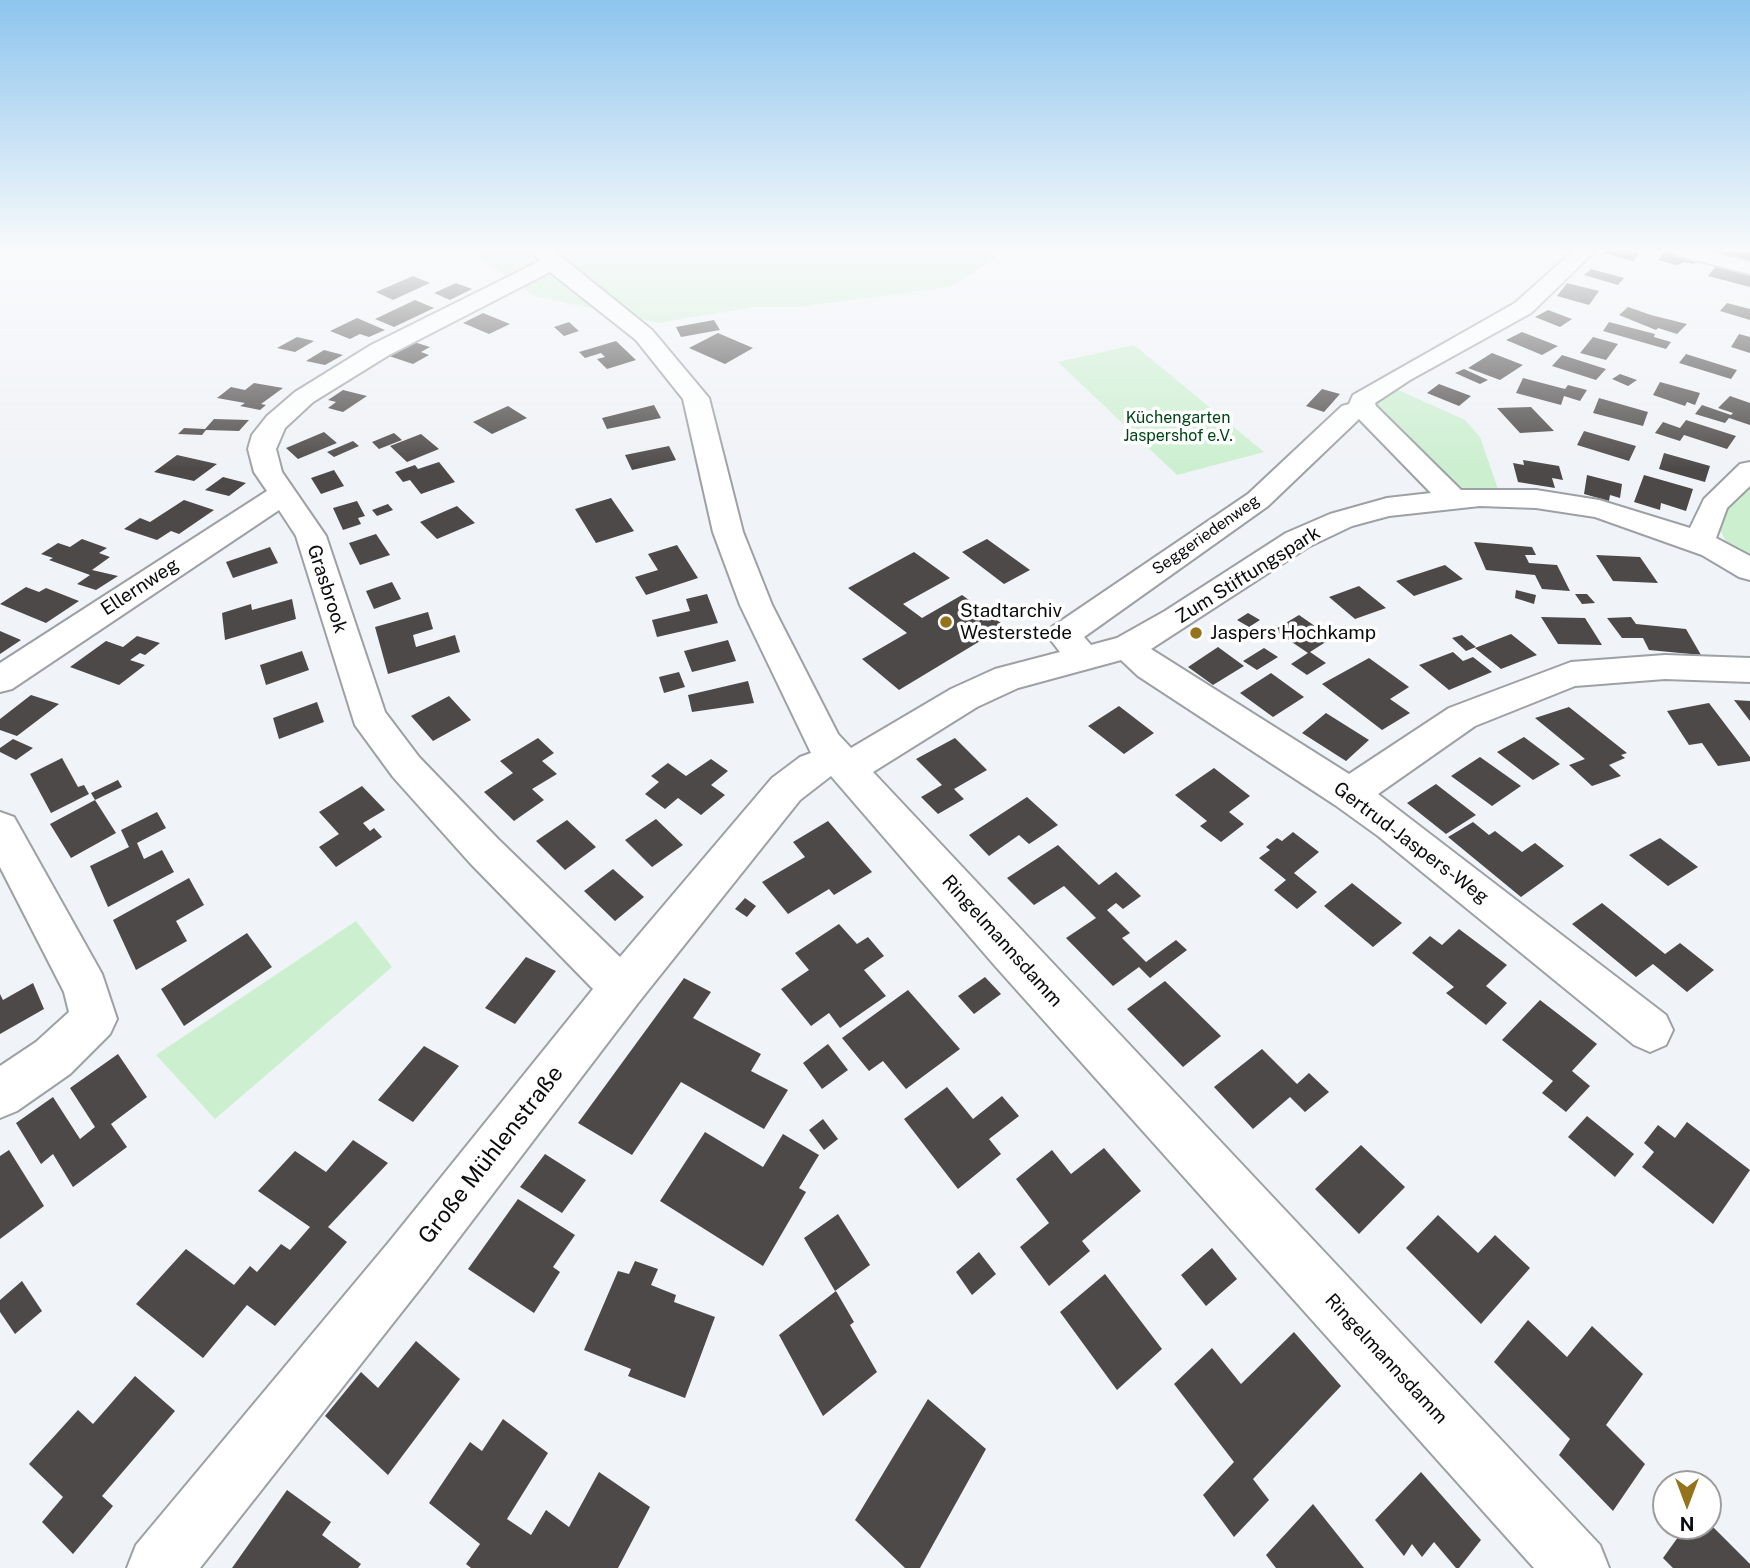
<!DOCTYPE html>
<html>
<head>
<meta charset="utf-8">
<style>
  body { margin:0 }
  #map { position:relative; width:1750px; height:1568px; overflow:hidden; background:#f0f3f7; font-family:"Public Sans",sans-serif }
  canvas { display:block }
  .north { position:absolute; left:1652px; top:1470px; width:70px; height:70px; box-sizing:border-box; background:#fff; border:2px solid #9d9d9e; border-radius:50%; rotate:180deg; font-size:19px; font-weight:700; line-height:28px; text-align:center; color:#0a0b0c }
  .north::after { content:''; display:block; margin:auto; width:24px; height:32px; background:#95731c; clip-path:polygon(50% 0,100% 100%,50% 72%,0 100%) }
</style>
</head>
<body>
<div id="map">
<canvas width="1750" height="1568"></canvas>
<div class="north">N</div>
</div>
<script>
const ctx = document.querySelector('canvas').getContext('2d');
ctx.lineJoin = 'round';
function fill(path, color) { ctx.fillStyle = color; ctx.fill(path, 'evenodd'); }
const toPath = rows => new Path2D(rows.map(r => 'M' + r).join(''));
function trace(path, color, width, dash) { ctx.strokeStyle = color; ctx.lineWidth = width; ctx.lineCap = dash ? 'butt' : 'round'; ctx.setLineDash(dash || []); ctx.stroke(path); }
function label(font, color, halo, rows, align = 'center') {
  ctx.font = font + ' "Public Sans",sans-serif'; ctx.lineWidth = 7; ctx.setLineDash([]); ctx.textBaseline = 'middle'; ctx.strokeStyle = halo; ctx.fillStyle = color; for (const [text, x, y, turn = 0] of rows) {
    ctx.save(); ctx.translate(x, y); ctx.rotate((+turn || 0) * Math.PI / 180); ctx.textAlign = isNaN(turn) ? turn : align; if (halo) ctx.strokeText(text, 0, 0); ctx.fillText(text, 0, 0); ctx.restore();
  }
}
fill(toPath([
  [469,251,1006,251,950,287,797,307,754,307,658,323,535,296],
  [1134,345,1264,452,1177,475,1058,362],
  [1387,385,1465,420,1480,437,1498,489,1455,488,1376,422,1370,395],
  [1750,482,1750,562,1730,551,1715,518],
  [356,921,392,967,215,1119,156,1055]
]), '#ccefd0');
fill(toPath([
  [1606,251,1630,251,1639,253,1633,261,1604,253],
  [1712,251,1750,252,1750,262,1712,252],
  [1665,252,1697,260,1694,264,1684,262,1677,265,1658,260],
  [1717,265,1750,273,1750,287,1708,276],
  [1591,269,1624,278,1618,285,1584,275],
  [413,276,430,283,393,300,376,292],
  [456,283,472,289,450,300,434,293],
  [1567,283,1599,291,1589,305,1557,296],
  [415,300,434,308,394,327,375,319],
  [1727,303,1750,309,1750,320,1720,311],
  [1628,307,1651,315,1687,324,1677,334,1658,328,1656,330,1619,315],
  [1548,310,1572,319,1560,327,1535,317],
  [483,313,510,324,489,334,463,323],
  [357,318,385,330,369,337,360,334,350,339,330,331],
  [714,320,720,330,681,337,676,327],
  [569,322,579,331,564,336,554,327],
  [1609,322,1655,334,1654,337,1671,342,1666,349,1603,331],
  [1522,332,1558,346,1542,355,1506,340],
  [718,333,753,348,725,364,689,348],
  [1739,334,1750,337,1750,353,1731,347],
  [297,337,314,341,295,352,277,348],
  [1593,337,1618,344,1606,360,1580,353],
  [616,341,636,360,607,369,597,359,605,357,601,353,585,358,579,352],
  [414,342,430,347,421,352,429,355,413,364,389,356],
  [324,350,343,355,325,365,306,361],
  [1492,353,1523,365,1500,380,1468,368],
  [1686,354,1737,370,1731,379,1679,363],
  [1562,355,1606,369,1596,380,1552,366],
  [1464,369,1488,380,1480,384,1455,373],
  [1620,374,1637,380,1628,386,1612,379],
  [1523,378,1565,389,1568,385,1587,390,1580,401,1564,396,1561,405,1516,393],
  [1660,382,1700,393,1695,405,1687,402,1685,406,1653,395],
  [254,383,283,388,261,404,266,405,260,410,240,406,245,403,217,398,231,387,245,390],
  [1439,384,1471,396,1459,406,1427,393],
  [1322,389,1340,394,1324,412,1306,406],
  [343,390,367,396,343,412,328,408,336,402,328,400],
  [1730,396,1750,403,1750,425,1729,418,1725,423,1695,414,1702,405,1731,415,1733,413,1718,408],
  [1599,398,1648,412,1643,426,1593,413],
  [654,405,661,418,607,429,602,418],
  [508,406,527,418,492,434,473,422],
  [1531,407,1554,431,1520,433,1497,408],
  [214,419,249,420,239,431,206,430,202,435,178,434,184,428,205,429],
  [1686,420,1736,436,1727,449,1684,435,1680,441,1655,433,1663,422,1680,428],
  [1584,431,1636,446,1629,461,1577,445],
  [324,432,337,443,298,459,286,448],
  [394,433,402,440,379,449,372,442],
  [421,434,439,449,407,462,390,446],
  [353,441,359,446,334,457,327,452],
  [669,446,676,460,632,470,625,455],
  [1664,453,1710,466,1705,482,1659,469],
  [177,455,217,464,194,481,154,472],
  [1523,460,1559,466,1563,480,1552,478,1555,488,1518,482,1513,463,1524,465],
  [439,462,455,482,421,494,410,480,403,482,395,472,415,465,418,469],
  [334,470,344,486,321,494,311,478],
  [1587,475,1622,484,1620,498,1610,495,1609,501,1584,494],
  [1644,475,1693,489,1686,511,1661,503,1660,510,1634,502],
  [223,477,246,483,229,496,205,490],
  [611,498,634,531,596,543,575,509],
  [184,500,214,510,179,534,171,531,157,540,124,529,140,518,150,522],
  [357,501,365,516,358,518,361,524,343,530,333,508],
  [388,504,393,510,377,516,372,510],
  [457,506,475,523,437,539,420,522],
  [376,534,390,555,360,565,349,543],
  [82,539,107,548,99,553,110,557,92,570,118,576,96,590,77,584,90,575,49,560,53,558,41,554,58,543,70,547],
  [987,539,1030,570,1004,584,962,552],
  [1474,542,1532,547,1536,555,1525,555,1529,563,1557,565,1570,591,1542,589,1535,575,1486,570],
  [677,545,698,578,646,595,635,577,658,570,648,554],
  [270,547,278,563,233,578,226,562],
  [914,552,950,578,903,604,922,618,962,595,1005,626,899,690,862,659,907,633,848,588],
  [1596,555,1640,557,1658,583,1613,581],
  [1445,565,1463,579,1414,596,1396,581],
  [392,582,401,599,374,609,366,591],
  [1359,586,1386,608,1355,619,1329,597],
  [26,587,39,592,46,588,79,601,46,623,0,604],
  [1516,590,1536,595,1534,604,1515,598],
  [707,594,718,623,657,637,652,620,690,611,686,599],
  [1575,594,1587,594,1595,603,1582,604],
  [292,599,296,619,225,640,222,613,251,604,252,610],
  [428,612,433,629,413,635,416,647,455,635,460,652,388,674,375,627],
  [1248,613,1260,620,1249,627,1237,620],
  [1299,615,1332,638,1310,652,1326,663,1307,675,1291,664,1308,653,1274,630],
  [1541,617,1585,618,1602,645,1558,644],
  [1631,617,1636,624,1686,629,1701,655,1649,650,1643,638,1622,638,1607,618],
  [0,631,21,640,0,654],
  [1511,634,1537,655,1501,669,1475,648],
  [1462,635,1476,647,1466,651,1452,638],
  [137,636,160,643,145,655,140,653,130,660,145,665,119,685,70,667,106,641,123,647],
  [728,640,736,661,692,672,684,651],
  [1218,647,1244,666,1213,685,1188,667],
  [1264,648,1278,657,1257,670,1243,661],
  [302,651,309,670,266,685,260,665],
  [1453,652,1463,661,1473,657,1492,672,1449,690,1419,665],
  [1369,658,1409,687,1390,699,1410,713,1382,730,1322,684],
  [679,672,685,687,664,693,659,677],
  [1271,673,1304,697,1273,717,1240,693],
  [748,681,754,703,692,712,688,695],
  [31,695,59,704,17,736,0,730,0,719],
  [449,696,471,720,433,741,411,716],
  [1734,700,1750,701,1750,721],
  [317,702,324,722,279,739,273,718],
  [1709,703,1750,757,1750,761,1718,766,1702,743,1689,745,1667,711],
  [1119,706,1154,733,1124,754,1088,726],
  [1569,707,1627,753,1621,755,1625,758,1609,765,1621,776,1592,786,1569,765,1585,759,1535,718],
  [1326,713,1369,740,1346,761,1302,733],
  [1524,737,1560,764,1533,780,1497,752],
  [538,738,554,753,542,761,557,774,532,789,544,800,514,821,484,792,513,773,500,761],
  [955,738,987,770,954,789,964,799,938,814,921,797,942,785,916,759],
  [13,739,33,748,16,760,0,752,0,748],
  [1480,757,1521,786,1492,806,1451,776],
  [62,758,78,787,84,785,89,794,51,813,30,774],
  [711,759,728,771,711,785,725,795,701,815,678,798,665,809,645,794,659,782,651,776,668,763,686,776],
  [1214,768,1250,796,1229,812,1244,824,1221,842,1200,826,1207,821,1175,795],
  [118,780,122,787,95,800,91,793],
  [1436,784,1476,815,1446,834,1407,803],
  [362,786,385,810,363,823,370,831,374,828,382,837,336,867,319,847,339,834,319,812],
  [1027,797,1058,825,1029,844,1019,835,989,856,969,835],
  [95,800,116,833,71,858,50,824],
  [157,812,166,828,137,843,144,859,162,850,174,872,108,907,90,866,129,847,121,830],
  [656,819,683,845,652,867,625,840],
  [567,820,596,847,565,870,536,841],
  [828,821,872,872,834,895,829,889,788,914,762,882,805,857,793,842],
  [1473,822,1489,835,1495,831,1522,852,1535,843,1564,866,1521,897,1448,837],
  [1293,832,1319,852,1294,873,1317,892,1297,909,1274,890,1286,880,1259,858,1270,850,1266,847,1277,838,1282,841],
  [1660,838,1698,867,1668,886,1629,855],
  [1058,845,1099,885,1116,872,1141,896,1123,909,1116,903,1107,910,1130,933,1122,938,1146,962,1176,940,1187,950,1150,978,1139,967,1113,986,1066,938,1096,918,1064,886,1034,905,1007,878],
  [613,869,644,897,615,921,584,891],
  [189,878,204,905,176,921,187,941,136,970,113,920],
  [1352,883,1402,923,1373,947,1324,906],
  [745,898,756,906,747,917,735,909],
  [1602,903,1665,954,1680,943,1714,970,1687,992,1653,964,1636,977,1572,924],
  [839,924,857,944,868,937,884,956,864,970,886,996,840,1028,829,1013,811,1026,781,989,809,970,795,953],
  [1459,929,1507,965,1486,986,1507,1003,1486,1025,1446,993,1454,987,1412,953,1430,936,1442,945],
  [247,933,272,967,184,1026,161,989],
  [526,957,556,971,515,1024,485,1008],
  [985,977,1001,994,974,1014,958,996],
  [684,978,711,992,693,1018,761,1054,751,1071,788,1090,764,1129,681,1082,632,1155,578,1123],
  [1165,981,1221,1036,1183,1067,1127,1009],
  [33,983,44,1009,0,1034,0,994,3,1000],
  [908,990,960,1049,906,1089,883,1061,869,1071,842,1038],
  [1540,1000,1597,1044,1572,1071,1590,1086,1566,1112,1542,1093,1553,1081,1502,1040],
  [828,1044,848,1070,822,1089,803,1063],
  [424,1046,459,1066,413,1122,378,1100],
  [1262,1049,1297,1084,1309,1073,1329,1092,1305,1112,1290,1097,1253,1129,1214,1087],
  [118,1054,147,1097,111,1124,127,1147,73,1187,53,1154,41,1164,16,1123,53,1097,80,1139,95,1127,70,1088],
  [947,1087,973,1119,1002,1096,1019,1116,989,1139,1001,1154,958,1189,904,1119],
  [1587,1116,1634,1154,1615,1177,1568,1137],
  [823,1119,838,1139,824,1150,809,1130],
  [1687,1122,1750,1170,1713,1224,1642,1167,1654,1152,1644,1143,1658,1125,1675,1138],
  [705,1132,763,1167,783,1134,819,1155,799,1188,806,1192,763,1266,660,1201],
  [353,1140,388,1163,328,1227,347,1242,275,1326,247,1305,203,1358,136,1304,186,1249,234,1285,250,1266,257,1272,281,1244,290,1250,310,1227,258,1191,295,1151,326,1172],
  [1361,1145,1405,1187,1359,1234,1315,1189],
  [1104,1148,1141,1191,1082,1241,1090,1251,1049,1286,1020,1247,1049,1223,1016,1179,1052,1150,1071,1174],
  [9,1150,44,1206,0,1239,0,1156],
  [545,1154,586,1180,562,1213,520,1187],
  [518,1199,575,1235,553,1267,560,1272,534,1313,468,1269],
  [838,1214,870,1265,835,1291,804,1238],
  [1438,1215,1478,1253,1495,1235,1530,1268,1481,1324,1406,1248],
  [1212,1248,1237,1279,1206,1306,1181,1275],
  [979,1252,996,1274,972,1295,956,1272],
  [635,1261,658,1269,651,1285,676,1295,674,1302,715,1317,685,1398,628,1376,631,1369,584,1350,618,1271,629,1274],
  [1105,1274,1162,1349,1117,1390,1060,1312],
  [22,1281,42,1311,15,1334,0,1312,0,1300],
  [836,1291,854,1322,850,1325,877,1372,823,1416,779,1335],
  [1528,1320,1567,1357,1592,1326,1643,1374,1606,1425,1645,1464,1613,1511,1559,1455,1570,1439,1494,1362],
  [1294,1332,1341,1386,1253,1479,1269,1500,1234,1537,1203,1495,1234,1462,1174,1384,1212,1348,1241,1384],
  [416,1341,460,1379,388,1475,325,1416,361,1372,378,1388],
  [135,1376,175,1411,102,1496,113,1506,73,1554,42,1522,63,1497,29,1464,78,1410,93,1424],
  [928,1399,986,1449,920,1568,905,1568,855,1520],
  [503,1419,548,1453,507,1519,531,1535,546,1510,569,1527,599,1472,650,1507,618,1568,471,1568,466,1564,480,1544,429,1503,470,1442,482,1451],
  [1421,1472,1481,1540,1459,1568,1456,1568,1434,1542,1422,1557,1412,1544,1404,1556,1375,1520],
  [287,1490,331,1522,322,1535,361,1564,358,1568,232,1568],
  [1313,1504,1364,1568,1276,1568,1266,1555],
  [1708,1522,1750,1564,1750,1568,1673,1568,1663,1558,1686,1526,1708,1526]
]), '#4d4948');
const minor = toPath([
  [533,251,554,251,652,330,709,398,743,532,772,605,838,734,851,748,951,689,995,669,1060,652,1047,635,1052,627,1248,494,1342,406,1349,404,1353,395,1515,303,1573,251,1595,251,1531,313,1410,380,1375,403,1376,406,1461,490,1536,490,1599,500,1690,528,1704,499,1740,464,1750,462,1750,486,1727,508,1716,538,1750,556,1750,580,1739,577,1702,555,1595,517,1536,508,1480,506,1389,516,1352,526,1308,547,1151,649,1349,774,1449,708,1571,662,1665,655,1750,658,1750,682,1665,679,1575,686,1475,726,1378,794,1666,1015,1673,1030,1666,1045,1650,1052,1634,1045,1378,836,1335,805,1138,676,1121,660,1018,688,977,707,873,772,1600,1545,1609,1568,1534,1568,996,967,831,776,800,800,638,1003,427,1280,200,1568,127,1568,136,1545,389,1242,593,989,470,863,393,777,355,725,296,536,279,510,12,689,0,692,0,663,267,491,254,472,248,449,252,435,267,416,295,392,371,345,540,261,533,251],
  [550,272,636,340,683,399,713,532,740,605,811,753,800,757,772,778,620,957,498,839,419,757,385,712,326,536,282,472,276,449,285,428,313,402,389,355,550,272],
  [1359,419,1431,493,1387,498,1330,514,1286,533,1165,611,1117,638,1091,645,1084,637,1268,506,1359,419],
  [1672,251,1707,251,1750,262,1750,274,1675,255,1672,251],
  [0,812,14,817,102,974,117,1019,110,1034,70,1074,17,1111,0,1118,0,1066,36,1042,69,1012,64,992,0,867,0,812]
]);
trace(minor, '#9da0a4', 4);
fill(minor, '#fff');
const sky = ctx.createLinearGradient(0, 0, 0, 470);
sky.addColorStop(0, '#8dc5ee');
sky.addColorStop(0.53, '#f8fafb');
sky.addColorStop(1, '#f8fafb00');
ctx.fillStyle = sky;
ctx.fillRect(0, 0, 1750, 470);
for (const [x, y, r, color] of [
  [946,622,7,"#95731c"],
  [1196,633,7,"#95731c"]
]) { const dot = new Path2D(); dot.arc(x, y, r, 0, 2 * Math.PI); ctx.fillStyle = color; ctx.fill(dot); trace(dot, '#fff', 2.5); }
label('16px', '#004416', '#fff', [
  ["Küchengarten",1178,418],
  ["Jaspershof e.V.",1178,436]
]);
label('16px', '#0a0b0c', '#fff', [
  ["Seggeriedenweg",1206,535,-35]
]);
label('19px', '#0a0b0c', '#fff', [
  ["Zum Stiftungspark",1248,575,-32],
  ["Ellernweg",140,587,-33],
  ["Grasbrook",327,589,72],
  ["Gertrud-Jaspers-Weg",1411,843,37],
  ["Ringelmannsdamm",1002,941,48],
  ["Ringelmannsdamm",1386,1359,47]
]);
label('19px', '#0a0b0c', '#fff', [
  ["Stadtarchiv",960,611],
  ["Westerstede",960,633],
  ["Jaspers Hochkamp",1210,633]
], 'left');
label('23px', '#0a0b0c', '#fff', [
  ["Große Mühlenstraße",491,1155,-52]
]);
</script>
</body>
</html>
